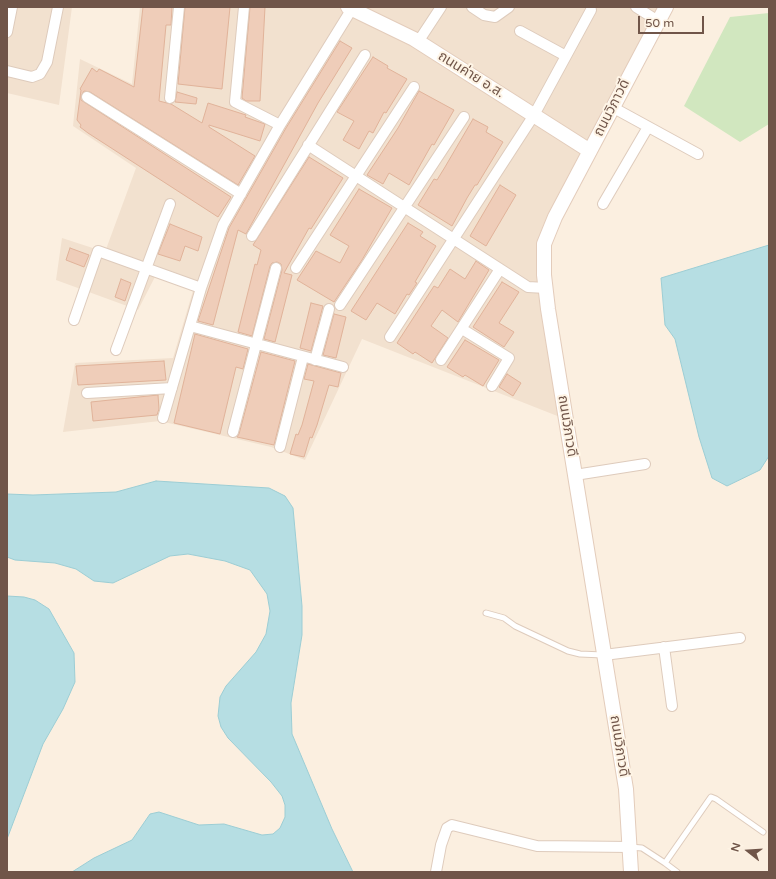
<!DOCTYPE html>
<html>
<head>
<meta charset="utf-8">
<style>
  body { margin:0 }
  #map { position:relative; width:776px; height:879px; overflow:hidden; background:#fbefe0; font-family:"Varela Round",sans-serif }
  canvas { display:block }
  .frame { position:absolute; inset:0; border:8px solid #705549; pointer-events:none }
  .north { position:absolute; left:728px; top:831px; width:40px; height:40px; -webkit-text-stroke:3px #fef4e5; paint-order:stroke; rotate:287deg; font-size:11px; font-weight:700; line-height:16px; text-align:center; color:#705549 }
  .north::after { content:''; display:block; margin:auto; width:14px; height:18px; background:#705549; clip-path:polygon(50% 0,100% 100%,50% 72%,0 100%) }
  .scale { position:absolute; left:638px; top:16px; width:66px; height:18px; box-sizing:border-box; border:2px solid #705549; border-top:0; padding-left:5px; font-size:12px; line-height:14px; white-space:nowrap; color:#705549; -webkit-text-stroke:3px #fef4e5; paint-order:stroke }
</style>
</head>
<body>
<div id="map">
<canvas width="776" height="879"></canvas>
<div class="frame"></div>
<div class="north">N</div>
<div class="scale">50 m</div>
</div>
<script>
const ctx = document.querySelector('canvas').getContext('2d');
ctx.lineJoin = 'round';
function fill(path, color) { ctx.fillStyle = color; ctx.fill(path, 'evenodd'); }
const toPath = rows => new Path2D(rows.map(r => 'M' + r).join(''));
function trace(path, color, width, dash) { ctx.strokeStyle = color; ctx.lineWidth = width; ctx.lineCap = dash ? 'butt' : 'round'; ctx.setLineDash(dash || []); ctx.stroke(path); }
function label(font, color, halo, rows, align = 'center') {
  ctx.font = font + ' "Varela Round","Noto Sans Thai",sans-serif'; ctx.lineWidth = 4; ctx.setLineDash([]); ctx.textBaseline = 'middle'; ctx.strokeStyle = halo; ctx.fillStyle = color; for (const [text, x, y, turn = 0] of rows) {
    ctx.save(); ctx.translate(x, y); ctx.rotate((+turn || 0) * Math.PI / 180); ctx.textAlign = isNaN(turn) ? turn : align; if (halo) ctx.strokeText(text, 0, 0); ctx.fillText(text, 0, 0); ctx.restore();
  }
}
fill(toPath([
  [7,7,72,7,59,105,7,93],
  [140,7,665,7,542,243,565,419,362,339,305,460,271,447,160,421,63,432,75,363,173,358,195,284,158,271,138,310,56,280,62,238,105,252,136,168,73,126,80,59,132,84]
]), '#f2e1cf');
fill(toPath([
  [769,13,769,124,740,142,684,106,730,17]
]), '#d1e7bf');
const water = toPath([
  [769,245,769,456,760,470,727,486,712,478,699,437,675,339,665,325,661,278,769,245],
  [156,481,269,488,285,496,293,508,302,606,302,635,291,703,292,734,332,829,353,872,72,872,94,858,132,840,150,814,159,812,199,825,224,824,262,835,273,834,280,828,285,817,285,805,282,796,271,782,228,738,221,727,218,716,220,697,226,686,256,652,266,634,270,611,267,594,250,570,225,561,188,554,170,556,113,583,94,581,76,569,55,563,15,560,7,557,7,494,33,495,116,492,156,481],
  [7,596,24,597,35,600,49,609,74,653,75,682,63,709,43,744,7,839,7,596]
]);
fill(water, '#b6dee3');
trace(water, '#9ccdd4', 1);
const building = toPath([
  [143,7,172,7,171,25,166,25,159,101,171,104,202,123,208,103,246,115,245,117,265,124,260,141,209,125,209,127,255,156,238,185,90,92,84,91,81,96,81,100,231,197,218,217,88,133,80,127,81,125,77,120,81,90,80,89,92,68,97,72,99,69,134,87,143,7],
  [185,7,230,7,222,89,178,84,185,7],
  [250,7,265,7,260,101,246,101,242,98,250,7],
  [340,41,352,48,318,103,246,234,238,230,213,325,198,321,229,228,286,128,340,41],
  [373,57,388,66,387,68,407,79,386,113,384,112,373,133,369,131,359,149,343,140,354,121,337,112,373,57],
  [419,91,454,110,434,145,432,144,409,185,389,173,383,184,367,175,398,128,419,91],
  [177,92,197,98,196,104,175,102,177,92],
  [473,119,488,127,486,132,503,142,477,185,475,185,467,198,452,226,418,205,434,179,437,180,445,167,473,119],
  [309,157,343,178,311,229,309,228,284,273,292,275,275,342,264,339,282,270,281,264,277,262,272,263,270,266,252,336,238,332,255,264,257,265,261,250,253,245,309,157],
  [500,185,516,195,486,246,470,236,500,185],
  [359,189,392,208,362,260,334,302,297,280,316,251,340,263,349,246,330,235,359,189],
  [408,223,423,232,420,236,436,246,415,282,417,283,409,295,407,294,395,314,377,303,366,320,351,311,408,223],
  [170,224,202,237,198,251,185,246,180,261,158,254,170,224],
  [70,248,89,255,84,267,66,260,70,248],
  [476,261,489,270,458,322,442,310,431,326,448,338,432,363,415,352,413,354,397,343,434,286,438,288,450,269,465,279,476,261],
  [121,279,131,283,125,301,115,297,121,279],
  [502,282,519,292,499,323,514,332,504,347,473,327,502,282],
  [311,303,323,306,311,351,300,348,311,303],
  [334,314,346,317,336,358,323,355,334,314],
  [195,334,248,349,243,369,236,367,220,434,174,423,195,334],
  [465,340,499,360,483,386,465,375,463,377,447,367,465,340],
  [261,352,295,361,274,445,237,437,239,434,261,352],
  [164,361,166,380,78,385,76,366,164,361],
  [308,364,341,373,338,387,329,385,317,425,312,438,310,437,304,457,290,454,296,434,298,435,302,425,314,381,304,379,308,364],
  [507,374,521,383,513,396,499,387,507,374],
  [158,395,159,409,157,415,93,421,91,402,158,395]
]);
fill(building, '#efcdb9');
trace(building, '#e1b39a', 1);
const lane = toPath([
  [486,613,504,618,515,626,568,651,580,654,603,655],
  [630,847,642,848,665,863,711,797,716,799,763,832],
  [665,863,677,872]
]);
const street = toPath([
  [244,7,235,102,280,125],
  [472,7,484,15,495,17,509,7],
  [636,7,658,21],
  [520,31,566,56],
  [7,32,12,7],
  [418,42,441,7],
  [7,71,32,77,40,74,47,62,58,7],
  [87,97,241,194],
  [170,98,179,7],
  [612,107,698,154],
  [308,145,528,287,546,288],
  [603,204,648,127],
  [252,236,365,55],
  [296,268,414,87],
  [340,305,464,117],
  [74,320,98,251,201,288],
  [190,326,343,367],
  [462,329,509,358,492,386],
  [390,337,534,115,591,10],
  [116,350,170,204],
  [315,360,329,309],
  [441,360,500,269],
  [87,393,172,388],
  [163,418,201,288,223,225,280,125,353,7],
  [233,432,276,268],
  [280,447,303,357],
  [575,475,645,464],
  [664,647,672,706],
  [604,655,740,638],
  [436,872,441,845,447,828,452,825,537,846,630,847]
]);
const secondary = toPath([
  [348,7,414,39,590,151],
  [631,872,626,789,548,309,544,275,544,244,555,217,666,7]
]);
trace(lane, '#decbbc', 7);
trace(street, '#decbbc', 12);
trace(secondary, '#e3ccbb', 16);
trace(lane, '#fff', 5);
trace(street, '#fff', 10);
trace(secondary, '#fff', 14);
label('14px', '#705549', '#fef4e5', [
  ["ถนนค่าย อ.ส.",471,75,32],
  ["ถนนวิภาวดี",612,108,-63],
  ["ถนนวิภาวดี",567,426,81],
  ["ถนนวิภาวดี",619,746,81]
]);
</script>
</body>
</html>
